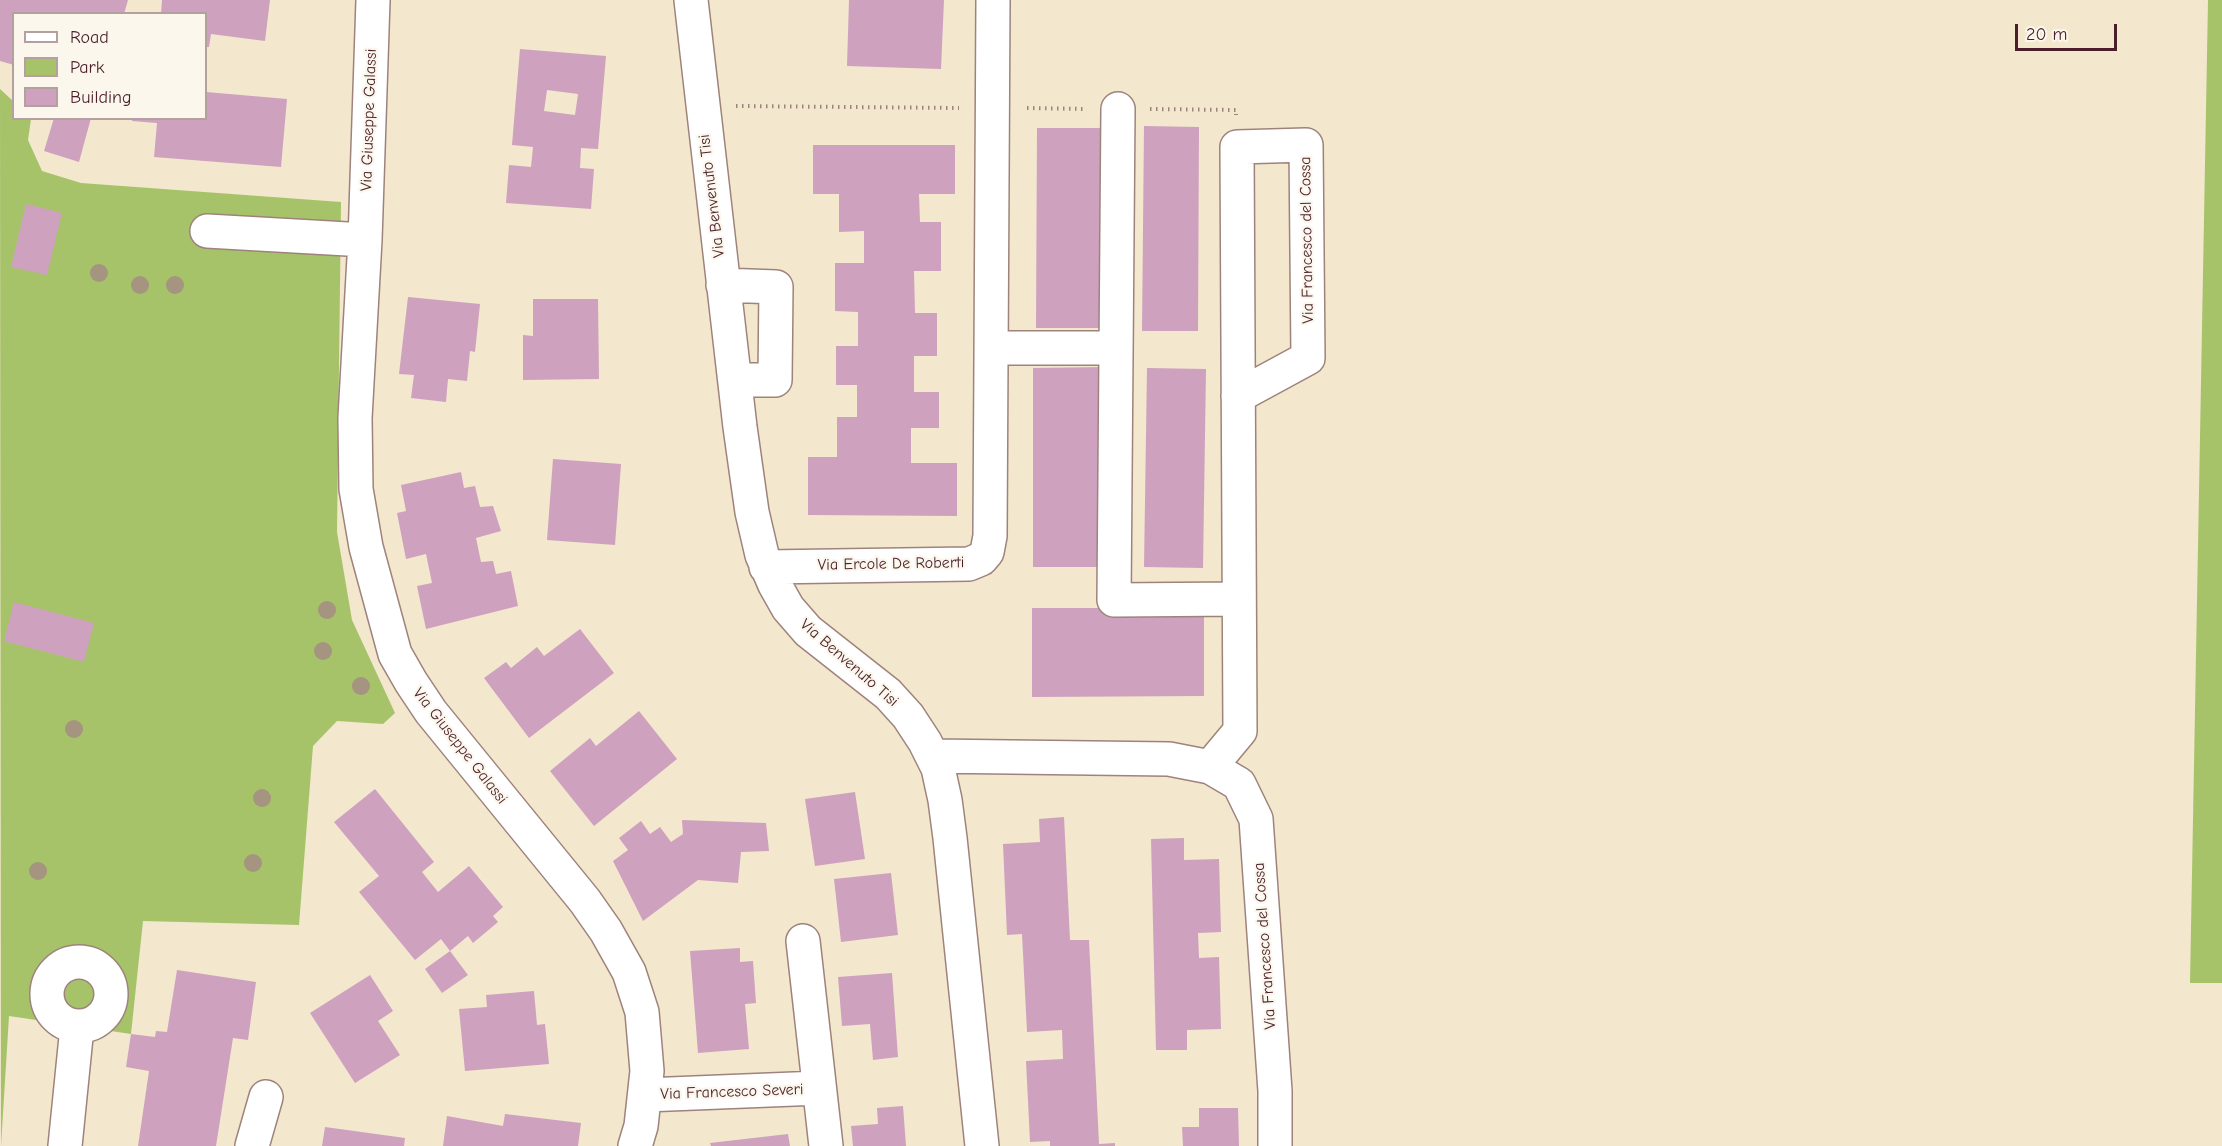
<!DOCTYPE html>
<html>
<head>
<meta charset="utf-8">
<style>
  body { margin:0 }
  #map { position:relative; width:2222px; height:1146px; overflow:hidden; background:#f3e7ce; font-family:"Comic Neue",sans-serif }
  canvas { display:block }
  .legend { position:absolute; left:12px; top:12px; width:195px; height:108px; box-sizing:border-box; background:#fbf7ec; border:2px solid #b4a19f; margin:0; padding:8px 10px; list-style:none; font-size:18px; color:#4a1f2b }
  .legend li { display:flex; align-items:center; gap:12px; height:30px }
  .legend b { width:30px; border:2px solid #b4a19f }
  .scale { position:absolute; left:2015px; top:24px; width:102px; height:27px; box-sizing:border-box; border:3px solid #4a1f2b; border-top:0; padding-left:8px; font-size:18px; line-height:21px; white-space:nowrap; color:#4a1f2b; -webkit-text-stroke:4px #fbf7ec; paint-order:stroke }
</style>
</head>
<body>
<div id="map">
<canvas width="2222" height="1146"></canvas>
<ul class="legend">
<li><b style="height:8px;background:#fff"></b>Road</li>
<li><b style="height:16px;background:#a6c36a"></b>Park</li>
<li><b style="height:16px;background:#cea1bf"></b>Building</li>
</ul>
<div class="scale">20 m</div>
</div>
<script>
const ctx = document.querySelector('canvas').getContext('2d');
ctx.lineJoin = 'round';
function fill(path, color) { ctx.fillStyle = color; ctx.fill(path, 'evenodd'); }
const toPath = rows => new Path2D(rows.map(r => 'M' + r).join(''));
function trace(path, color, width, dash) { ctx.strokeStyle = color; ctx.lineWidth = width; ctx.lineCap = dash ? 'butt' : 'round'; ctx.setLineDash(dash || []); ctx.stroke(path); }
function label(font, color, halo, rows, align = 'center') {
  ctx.font = font + ' "Comic Neue",sans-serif'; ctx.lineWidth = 4.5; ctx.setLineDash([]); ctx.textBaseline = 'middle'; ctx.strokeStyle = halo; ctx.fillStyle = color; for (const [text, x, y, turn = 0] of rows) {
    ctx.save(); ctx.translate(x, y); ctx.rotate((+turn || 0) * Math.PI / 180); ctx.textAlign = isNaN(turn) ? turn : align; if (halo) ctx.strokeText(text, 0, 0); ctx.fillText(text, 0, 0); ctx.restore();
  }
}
fill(toPath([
  [2208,0,2222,0,2222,983,2190,983],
  [0,89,13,101,14,118,31,119,28,140,42,171,81,183,341,202,337,532,352,620,395,713,383,724,337,721,313,746,299,925,143,921,131,1034,9,1016,1,1146]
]), '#a6c36a');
fill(toPath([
  [0,0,128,0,124,14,14,14,14,65,0,61],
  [162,0,270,0,265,41,211,34,209,47,206,47,206,14,161,14],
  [849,0,944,0,941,69,847,66],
  [520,49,606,56,598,149,581,148,580,168,594,169,591,209,506,203,509,165,531,167,533,147,512,145],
  [547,90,578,94,575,115,544,111],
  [206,92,287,99,281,167,154,157,157,123,132,121,132,118,206,118],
  [54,118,91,118,79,162,44,151],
  [1144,126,1199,127,1198,331,1142,331],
  [1037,128,1106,128,1105,328,1036,328],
  [813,145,955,145,955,194,919,194,920,222,941,222,941,271,914,271,915,313,937,313,937,356,914,356,914,392,939,392,939,428,911,428,911,463,957,463,957,516,808,515,808,457,837,457,837,417,857,417,857,385,836,385,836,346,858,346,858,312,835,311,835,263,864,263,864,231,839,232,839,194,813,194],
  [26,204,62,213,47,275,11,267],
  [408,297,480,304,475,352,470,351,467,381,448,379,446,402,411,398,414,375,399,374],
  [533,299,598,299,599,379,523,380,523,335,533,336],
  [1105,367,1105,567,1033,567,1033,368],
  [1147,368,1206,369,1203,568,1144,567],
  [553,459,621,464,615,545,547,540],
  [461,472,464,488,475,486,480,507,493,506,501,531,476,538,481,562,493,561,496,574,511,571,518,606,426,629,417,586,432,583,426,554,406,559,397,513,406,511,401,485],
  [14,602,94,623,84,662,4,641],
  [1032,608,1204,608,1204,696,1032,697],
  [580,629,614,673,529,738,484,678,506,662,511,668,537,647,544,656],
  [639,711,677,759,594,826,550,771,590,738,596,746],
  [375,789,434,862,422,872,438,892,469,866,503,907,493,916,498,922,473,943,468,936,450,951,441,939,415,960,359,892,379,876,334,822],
  [855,792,865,859,815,866,805,799],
  [1064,817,1070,940,1089,940,1099,1144,1115,1143,1115,1146,1050,1146,1050,1141,1030,1142,1026,1061,1063,1059,1062,1030,1027,1032,1022,934,1007,935,1003,844,1040,842,1039,819],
  [682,820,766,823,769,851,741,852,738,883,698,880,643,921,613,861,628,850,619,838,641,821,650,834,660,827,671,842,683,834],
  [1184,838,1184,860,1219,859,1221,932,1198,933,1199,958,1219,957,1221,1029,1187,1030,1187,1050,1156,1050,1151,839],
  [891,873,898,935,841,942,834,879],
  [740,948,740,962,753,961,756,1003,745,1004,749,1049,698,1053,690,951],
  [450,951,468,975,442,993,425,969],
  [177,970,256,982,248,1040,233,1038,216,1146,138,1146,149,1071,126,1067,131,1034,155,1037,156,1031,167,1032],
  [892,973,898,1057,873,1060,870,1024,842,1026,838,977],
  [370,975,393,1011,378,1021,400,1055,355,1083,310,1013],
  [534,991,537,1025,545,1024,549,1064,465,1071,459,1009,487,1007,486,995],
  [903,1106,906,1146,853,1146,851,1126,878,1124,877,1108],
  [1199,1108,1238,1108,1239,1146,1183,1146,1182,1127,1199,1127],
  [505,1114,581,1123,578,1146,443,1146,447,1116,503,1126],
  [325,1127,405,1138,404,1146,322,1146],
  [788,1134,790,1146,711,1146,710,1143]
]), '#cea1bf');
const minor = toPath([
  [373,0,365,240,355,418,356,489,366,547,395,654,411,682,431,712,585,901,606,931,629,972,642,1012,647,1071,641,1126,635,1146],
  [691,0,740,427,752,512,762,555,775,585,788,608,808,631,888,694,908,716,925,742,938,768,945,800,950,838,982,1146],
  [1118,109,1114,600,1239,599],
  [207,231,365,240],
  [723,285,776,287,775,380,735,380],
  [991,348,1115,348],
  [766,567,969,564,981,559,987,552,990,536,993,0],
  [932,756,1169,759,1210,767,1239,784,1256,819,1275,1091,1275,1146],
  [1210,767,1240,731,1237,147,1306,145,1308,358,1238,396],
  [803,941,826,1146],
  '47 994a32 32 0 1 1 64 0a32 32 0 1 1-64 0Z',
  [645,1095,819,1088],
  [65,1146,77,1027],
  [252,1146,266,1097]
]);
trace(minor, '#9e837c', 36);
trace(toPath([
  [736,106,959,108],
  [1027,108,1085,109],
  [1150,109,1236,110,1236,115]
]), '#9e837c', 4, [1.5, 4.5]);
trace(minor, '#fff', 33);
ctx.fillStyle = '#a5947f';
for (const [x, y] of [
  [99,273],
  [140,285],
  [175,285],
  [327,610],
  [323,651],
  [361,686],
  [74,729],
  [262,798],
  [253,863],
  [38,871]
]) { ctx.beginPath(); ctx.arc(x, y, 9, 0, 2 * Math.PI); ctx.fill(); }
label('16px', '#4a1f2b', '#fbf7ec', [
  ["Via Giuseppe Galassi",369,120,-88],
  ["Via Benvenuto Tisi",712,196,-97],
  ["Via Francesco del Cossa",1307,240,-91],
  ["Via Ercole De Roberti",891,564,-1],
  ["Via Benvenuto Tisi",849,663,41],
  ["Via Giuseppe Galassi",460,746,52],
  ["Via Francesco del Cossa",1265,946,-94],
  ["Via Francesco Severi",732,1092,-2]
]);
</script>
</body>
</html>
